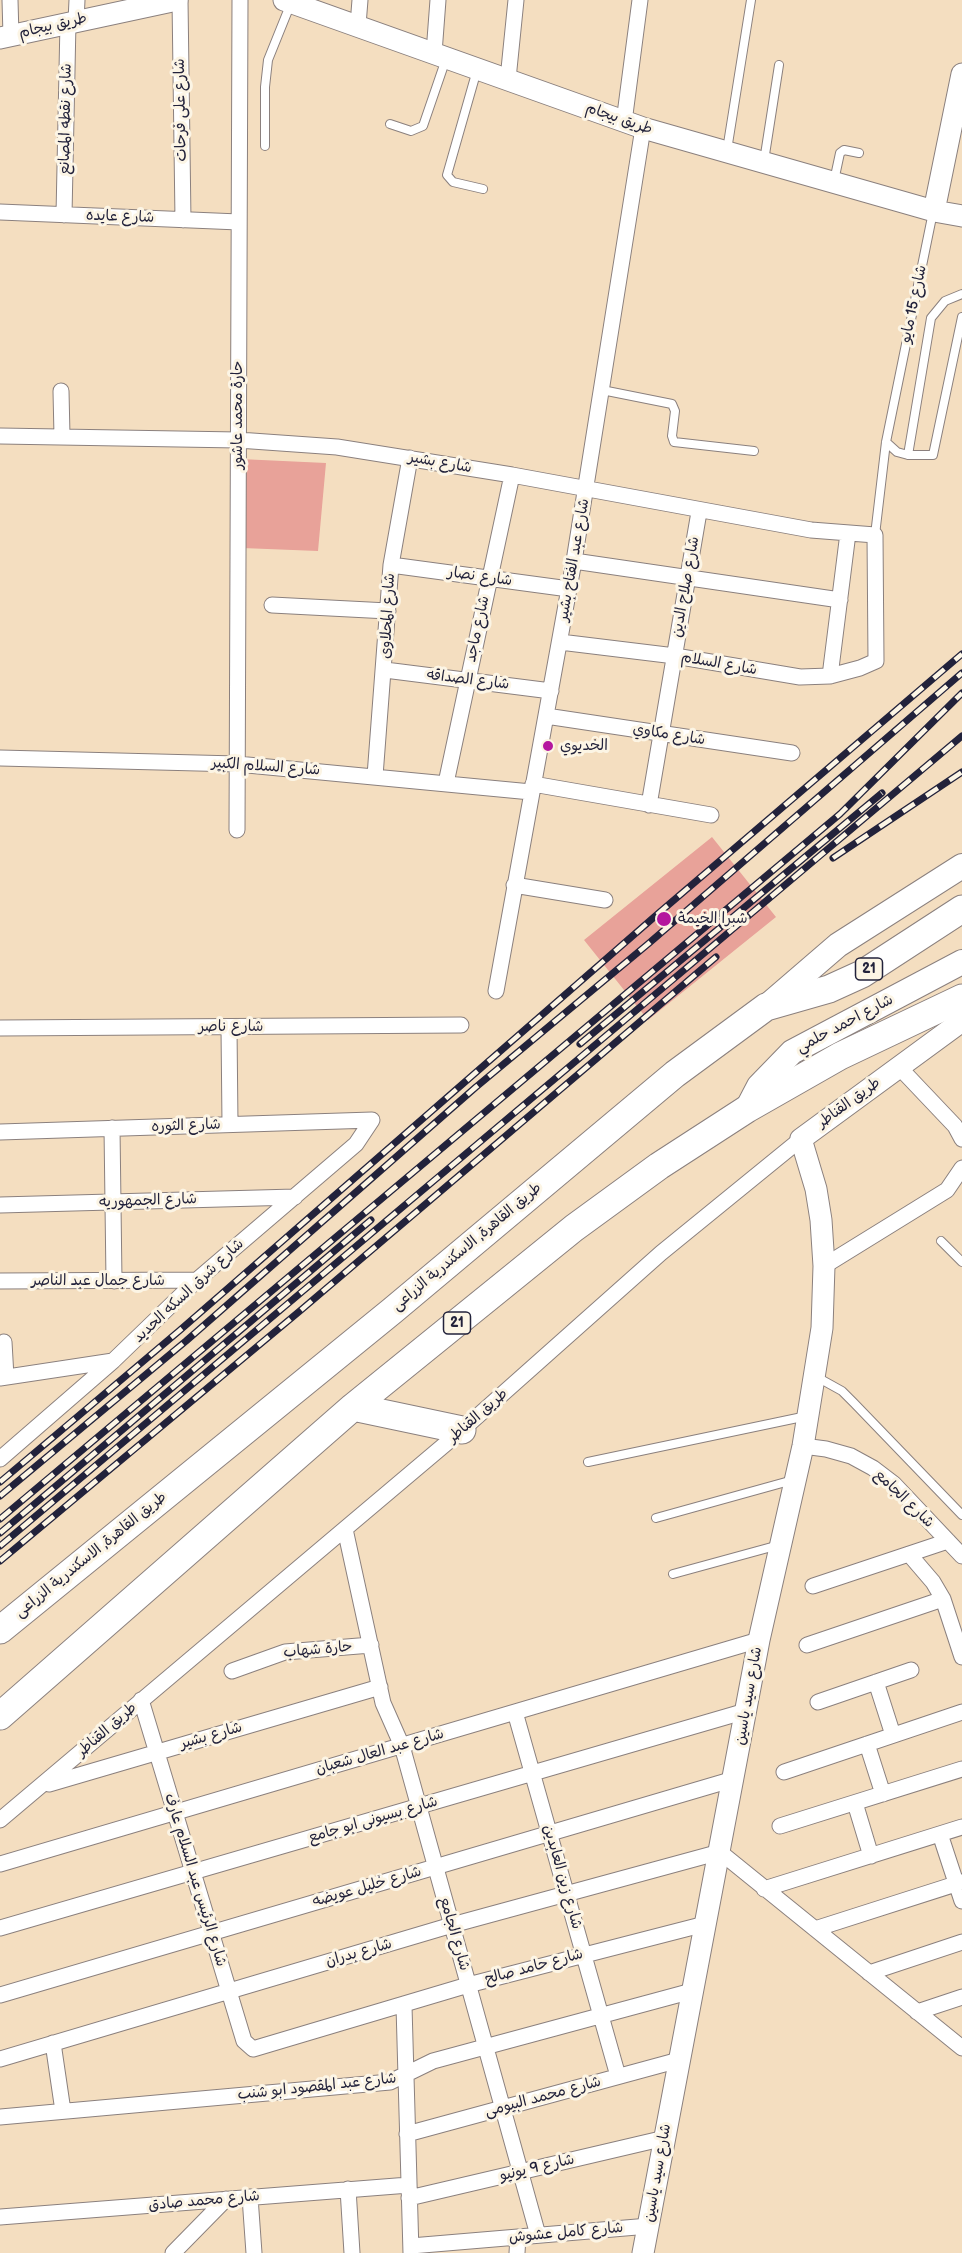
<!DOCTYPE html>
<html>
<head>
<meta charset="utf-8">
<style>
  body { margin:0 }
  canvas { display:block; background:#f4dec0 }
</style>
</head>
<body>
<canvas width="962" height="2253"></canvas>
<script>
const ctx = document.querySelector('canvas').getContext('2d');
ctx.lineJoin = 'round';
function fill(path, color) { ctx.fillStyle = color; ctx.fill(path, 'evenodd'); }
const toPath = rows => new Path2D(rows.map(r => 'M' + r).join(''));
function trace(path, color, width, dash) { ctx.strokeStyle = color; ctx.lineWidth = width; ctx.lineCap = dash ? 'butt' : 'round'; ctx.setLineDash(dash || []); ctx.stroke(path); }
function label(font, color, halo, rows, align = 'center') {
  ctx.font = font + ' "Balsamiq Sans","Playpen Sans Arabic",sans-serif'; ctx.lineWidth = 6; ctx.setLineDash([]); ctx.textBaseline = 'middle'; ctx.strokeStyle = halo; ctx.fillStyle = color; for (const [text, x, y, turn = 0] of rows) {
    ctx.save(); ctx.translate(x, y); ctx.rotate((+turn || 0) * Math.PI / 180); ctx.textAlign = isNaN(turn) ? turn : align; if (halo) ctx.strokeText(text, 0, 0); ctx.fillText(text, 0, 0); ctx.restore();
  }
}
fill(toPath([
  [240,459,326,463,318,551,242,548],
  [712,837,776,917,648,1020,584,940]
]), '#e8a299');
const lane = toPath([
  [477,70,447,175,453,182,483,189],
  [390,124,411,131,423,126,446,59],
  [265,146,265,87,268,60,291,3],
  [727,150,751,0],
  [764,161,779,65],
  [834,181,840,153,844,150,859,153],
  [602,390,672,404,675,411,672,436,674,442,754,451],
  [886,442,897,452,908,455,933,455,962,317],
  [908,455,931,318,945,301,962,294],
  [875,535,886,442,933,212],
  [941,1241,962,1262],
  [815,1376,842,1391,854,1403,962,1515],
  [588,1462,807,1416],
  [656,1518,793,1480],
  [673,1574,779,1545]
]);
const street = toPath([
  [10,0,11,36],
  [180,0,183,220],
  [76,21,77,0],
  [358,25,360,0],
  [434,53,438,0],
  [508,79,516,0],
  [624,122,640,0],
  [0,212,239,222],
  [64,215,68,22],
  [61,391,62,436],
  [0,436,238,440,337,447,512,475,811,530,875,535,876,661,860,668,830,676,800,677,675,656,560,642],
  [574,561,840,600],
  [391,565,569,589],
  [272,605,388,611],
  [385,670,551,691],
  [830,676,848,533],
  [546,716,792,753],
  [0,758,237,764,531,792],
  [375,776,391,565,410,458],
  [446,783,512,475],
  [533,784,711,815],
  [649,805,699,512],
  [237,830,240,0],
  [514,885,605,900],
  [496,991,574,561,643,128],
  [0,1028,461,1025],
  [229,1028,230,1124],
  [899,1067,955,1126,962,1139],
  [112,1128,114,1281],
  [0,1132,372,1120,356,1144,197,1280,113,1361,0,1459],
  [0,1205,295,1197],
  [824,1266,947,1190,962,1168],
  [0,1281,197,1280],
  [4,1342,6,1377],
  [0,1378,113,1361],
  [803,1446,826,1449,851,1456,873,1468,894,1484,962,1556],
  [345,1529,383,1703,402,1746,538,2235],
  [909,1554,933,1582,943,1599,962,1657],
  [813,1586,948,1541],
  [807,1645,943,1599],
  [232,1671,285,1652,371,1645],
  [876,1682,893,1735],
  [141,1700,244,2041,253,2049,468,1985,705,1924],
  [818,1702,911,1670],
  [515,1712,618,2076],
  [867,1744,883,1794],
  [784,1772,962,1712],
  [49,1784,380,1687],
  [855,1803,871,1856],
  [0,1820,462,1430,661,1253,801,1139],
  [780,1826,962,1769],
  [940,1834,962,1901],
  [0,1864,759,1640],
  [764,1889,962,1827],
  [0,1928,746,1711],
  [815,1929,962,1882],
  [869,1973,962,1942],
  [0,1995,734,1779],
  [404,2006,411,2253],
  [917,2012,962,1997],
  [53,2043,63,2111],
  [0,2059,452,1925,720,1852,962,2048],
  [0,2117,390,2082,433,2061,692,1991],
  [407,2134,679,2060],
  [348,2189,352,2253],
  [250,2197,254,2253],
  [409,2198,665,2138],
  [0,2217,409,2185],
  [411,2246,649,2226],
  [173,2253,226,2199],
  [517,2253,518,2237]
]);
const secondary = toPath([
  [284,0,643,128,934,211,962,216],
  [0,38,177,0],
  [934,211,962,74],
  [643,2253,759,1640,803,1446,822,1328,824,1266,821,1220,816,1189,801,1139,962,1021]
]);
const primary = toPath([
  [766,1007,838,945,962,866],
  [747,1109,759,1086,792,1052,962,962]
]);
const highway = toPath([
  [353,1407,462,1430],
  [0,1630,392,1311,675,1074,766,1007,829,989,862,974,962,909],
  [0,1716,353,1407,574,1228,659,1166,747,1109,840,1056,962,998]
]);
trace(lane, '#8b807e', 10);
trace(street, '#8b807e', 17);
trace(secondary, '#8b807e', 23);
trace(primary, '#8b807e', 26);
trace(highway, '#8b807e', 29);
trace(lane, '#fff', 8);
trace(street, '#fff', 15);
trace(secondary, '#fff', 21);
trace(primary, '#fff', 24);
trace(highway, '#fff', 27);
const rail = toPath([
  [833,858,962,772],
  [580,1044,882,793],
  [0,1482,179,1331,660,912,962,654],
  [0,1496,186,1341,476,1087,648,944,962,673],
  [0,1519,840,814,962,693],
  [0,1533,371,1220],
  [0,1546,962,736],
  [0,1561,301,1310,716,957]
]);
trace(rail, '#22223b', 7);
trace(rail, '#fcf5e5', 4.5, [14]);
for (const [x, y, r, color] of [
  [548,746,6,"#b5179e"],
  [664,919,8,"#b5179e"]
]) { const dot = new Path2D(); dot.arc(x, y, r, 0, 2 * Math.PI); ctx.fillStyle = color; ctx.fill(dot); trace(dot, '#fcf5e5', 2); }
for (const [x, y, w] of [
  [869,969,27],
  [457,1323,27]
]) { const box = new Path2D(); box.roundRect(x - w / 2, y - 11, w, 22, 4.5); ctx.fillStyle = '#fcf5e5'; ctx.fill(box); trace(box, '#22223b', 1.5); }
label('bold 14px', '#22223b', null, [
  ["21",869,969],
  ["21",457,1323]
]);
label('15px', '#22223b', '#fcf5e5', [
  ["طريق بيجام",53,26,-13],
  ["شارع على فرحات",181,110,-91],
  ["شارع نقطه المصانع",66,119,-89],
  ["طريق بيجام",619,119,19],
  ["شارع عايده",120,217,2],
  ["شارع 15 مايو",914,304,-78],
  ["حارة محمد عاشور",238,415,-90],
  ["شارع بشير",440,463,10],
  ["شارع عبد الفتاح بشير",574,560,-80],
  ["شارع نصار",480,577,8],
  ["شارع صلاح الدين",686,587,-80],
  ["شارع المحلاوى",388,616,-87],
  ["شارع ماجد",478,629,-78],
  ["شارع السلام",719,664,10],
  ["شارع الصداقه",468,680,7],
  ["شارع مكاوي",669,735,9],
  ["شارع السلام الكبير",266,767,4],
  ["شارع احمد حلمي",845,1024,-28],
  ["شارع ناصر",231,1027],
  ["طريق القناطر",849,1103,-36],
  ["شارع الثوره",186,1126,-2],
  ["شارع الجمهوريه",148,1201,-2],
  ["طريق القاهرة, الاسكندرية الزراعى",467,1247,-40],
  ["شارع جمال عبد الناصر",98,1281],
  ["شارع شرق السكه الحديد",189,1291,-43],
  ["طريق القناطر",478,1416,-41],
  ["شارع الجامع",904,1499,44],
  ["طريق القاهرة, الاسكندرية الزراعى",91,1555,-39],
  ["حارة شهاب",318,1650,-5],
  ["شارع سيد ياسين",749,1696,-80],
  ["طريق القناطر",107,1730,-41],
  ["شارع بشير",211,1736,-16],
  ["شارع عبد العال شعبان",380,1752,-16],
  ["شارع بسيونى ابو جامع",373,1820,-16],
  ["شارع زين العابدين",562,1877,74],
  ["شارع الرئيس عبد السلام عارف",195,1880,73],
  ["شارع خليل عويضه",367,1887,-16],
  ["شارع الجامع",454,1934,74],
  ["شارع بدران",359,1953,-16],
  ["شارع حامد صالح",534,1967,-15],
  ["شارع عبد المقصود ابو شنب",317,2087,-6],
  ["شارع محمد البيومى",543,2097,-15],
  ["شارع 9 يونيو",537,2168,-13],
  ["شارع سيد ياسين",658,2173,-80],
  ["شارع محمد صادق",204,2201,-5],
  ["شارع كامل عشوش",566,2233,-5]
]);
label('15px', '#22223b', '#fcf5e5', [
  ["الخديوي",560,746],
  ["شبرا الخيمة",678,919]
], 'left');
</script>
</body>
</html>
